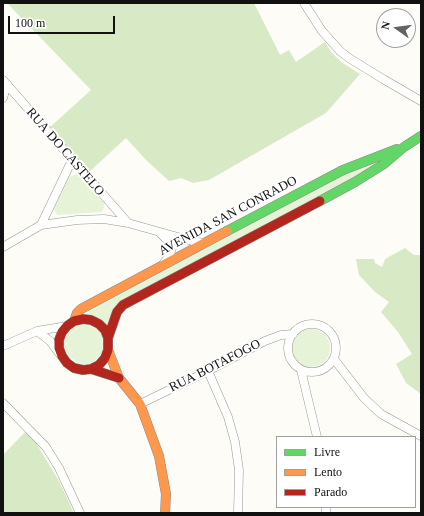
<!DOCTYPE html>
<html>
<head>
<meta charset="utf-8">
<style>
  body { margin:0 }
  #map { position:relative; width:424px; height:516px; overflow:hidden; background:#fdfcf7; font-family:"Times New Roman",serif }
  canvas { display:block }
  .frame { position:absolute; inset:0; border:4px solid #111; pointer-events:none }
  .legend { position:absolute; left:276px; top:436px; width:140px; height:72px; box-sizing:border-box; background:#fff; border:1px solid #a0a0a0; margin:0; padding:5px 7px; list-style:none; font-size:12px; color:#111 }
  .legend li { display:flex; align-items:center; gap:8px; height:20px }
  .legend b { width:20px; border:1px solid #a0a0a0 }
  .north { position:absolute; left:376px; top:8px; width:40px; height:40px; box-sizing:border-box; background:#fff; border:1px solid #a0a0a0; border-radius:50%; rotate:284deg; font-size:11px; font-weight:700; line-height:16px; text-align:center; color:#111 }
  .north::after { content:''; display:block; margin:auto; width:14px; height:18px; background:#646362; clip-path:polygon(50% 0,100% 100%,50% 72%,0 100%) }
  .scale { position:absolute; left:8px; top:16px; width:107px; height:18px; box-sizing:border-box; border:2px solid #111; border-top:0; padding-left:5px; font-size:12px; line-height:14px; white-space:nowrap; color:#111; -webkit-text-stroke:3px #fff; paint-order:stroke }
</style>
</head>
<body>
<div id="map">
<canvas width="424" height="516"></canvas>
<div class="frame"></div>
<ul class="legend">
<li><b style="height:5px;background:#63d668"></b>Livre</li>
<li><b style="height:5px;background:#ff974d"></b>Lento</li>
<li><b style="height:5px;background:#b3261e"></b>Parado</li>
</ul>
<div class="north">N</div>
<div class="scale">100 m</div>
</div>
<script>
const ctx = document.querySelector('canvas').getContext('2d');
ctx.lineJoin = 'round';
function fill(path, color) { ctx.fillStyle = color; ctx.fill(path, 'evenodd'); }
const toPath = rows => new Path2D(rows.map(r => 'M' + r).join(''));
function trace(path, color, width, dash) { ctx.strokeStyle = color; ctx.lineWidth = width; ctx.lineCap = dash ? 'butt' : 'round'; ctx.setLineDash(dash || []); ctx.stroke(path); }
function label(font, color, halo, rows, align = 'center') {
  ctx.font = font + ' "Times New Roman",serif'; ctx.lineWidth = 4; ctx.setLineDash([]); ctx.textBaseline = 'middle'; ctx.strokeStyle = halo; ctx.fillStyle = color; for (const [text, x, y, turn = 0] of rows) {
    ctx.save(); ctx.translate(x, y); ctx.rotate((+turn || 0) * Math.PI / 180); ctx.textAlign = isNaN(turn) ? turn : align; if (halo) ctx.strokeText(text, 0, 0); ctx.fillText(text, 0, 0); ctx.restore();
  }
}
fill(toPath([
  [379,158,383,163,129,297,109,332,83,317,97,306,344,174],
  [77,174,104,203,104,208,102,212,58,215,55,212,54,209,69,177],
  [85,323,102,332,103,351,95,361,88,364,81,364,75,361,70,357,66,351,64,345,65,338,73,327],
  '292 348a19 19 0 1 1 38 0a19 19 0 1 1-38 0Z'
]), '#e7f3d7');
fill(toPath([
  [7,3,254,3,280,55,289,50,296,62,325,42,331,52,341,62,360,74,326,113,209,180,193,183,181,178,169,181,146,160,126,138,88,173,49,128,91,90],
  [405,248,414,255,421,255,421,394,406,383,396,364,412,354,398,332,381,312,389,302,375,292,359,275,356,259,374,259,375,263,382,267,385,259],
  [25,432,36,443,59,481,74,513,3,513,3,455]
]), '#d8eac5');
const street = toPath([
  [304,3,322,31,340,51,349,58,383,79,421,101],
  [3,80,128,223],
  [3,98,7,84],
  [41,225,72,160],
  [159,232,169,242,172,248,170,255,164,263],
  [3,247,41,225,77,220,104,219,128,223,192,241,204,243],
  '288 348a24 24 0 1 1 48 0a24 24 0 1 1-48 0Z',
  [37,331,50,341,59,353],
  [3,346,37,331,67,326],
  [334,359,364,398,381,414,421,436],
  [301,370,317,437],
  [208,371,228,417,235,442,239,470,238,513],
  [3,403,46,447,59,468,80,513],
  [140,404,208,371,265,341,281,335,293,334],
  [326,507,326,513]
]);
const fast = toPath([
  [320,201,355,182,384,164,404,147,421,136],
  [227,231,343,170,397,149]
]);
const slow = toPath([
  [74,321,77,313,81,309,227,231],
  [108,350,119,378,140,404,159,456,166,494,165,513]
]);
const jam = toPath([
  [108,338,117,312,123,305,320,201],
  [91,369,99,365,105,358,108,350,108,338,105,330,99,324,91,320,83,319,74,321,67,326,62,332,59,340,59,348,62,356,67,363,74,368,83,370,91,369,119,378]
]);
trace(street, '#979795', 9);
trace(fast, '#8e8d8b', 10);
trace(slow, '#8e8d8b', 10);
trace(jam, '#8e8d8b', 10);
trace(street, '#fffffe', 8);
trace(fast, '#63d668', 9);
trace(slow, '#ff974d', 9);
trace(jam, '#b3261e', 9);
label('13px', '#111', '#fff', [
  ["RUA DO CASTELO",65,152,49],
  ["AVENIDA SAN CONRADO",228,216,-28],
  ["RUA BOTAFOGO",215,366,-27]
]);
</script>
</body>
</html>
